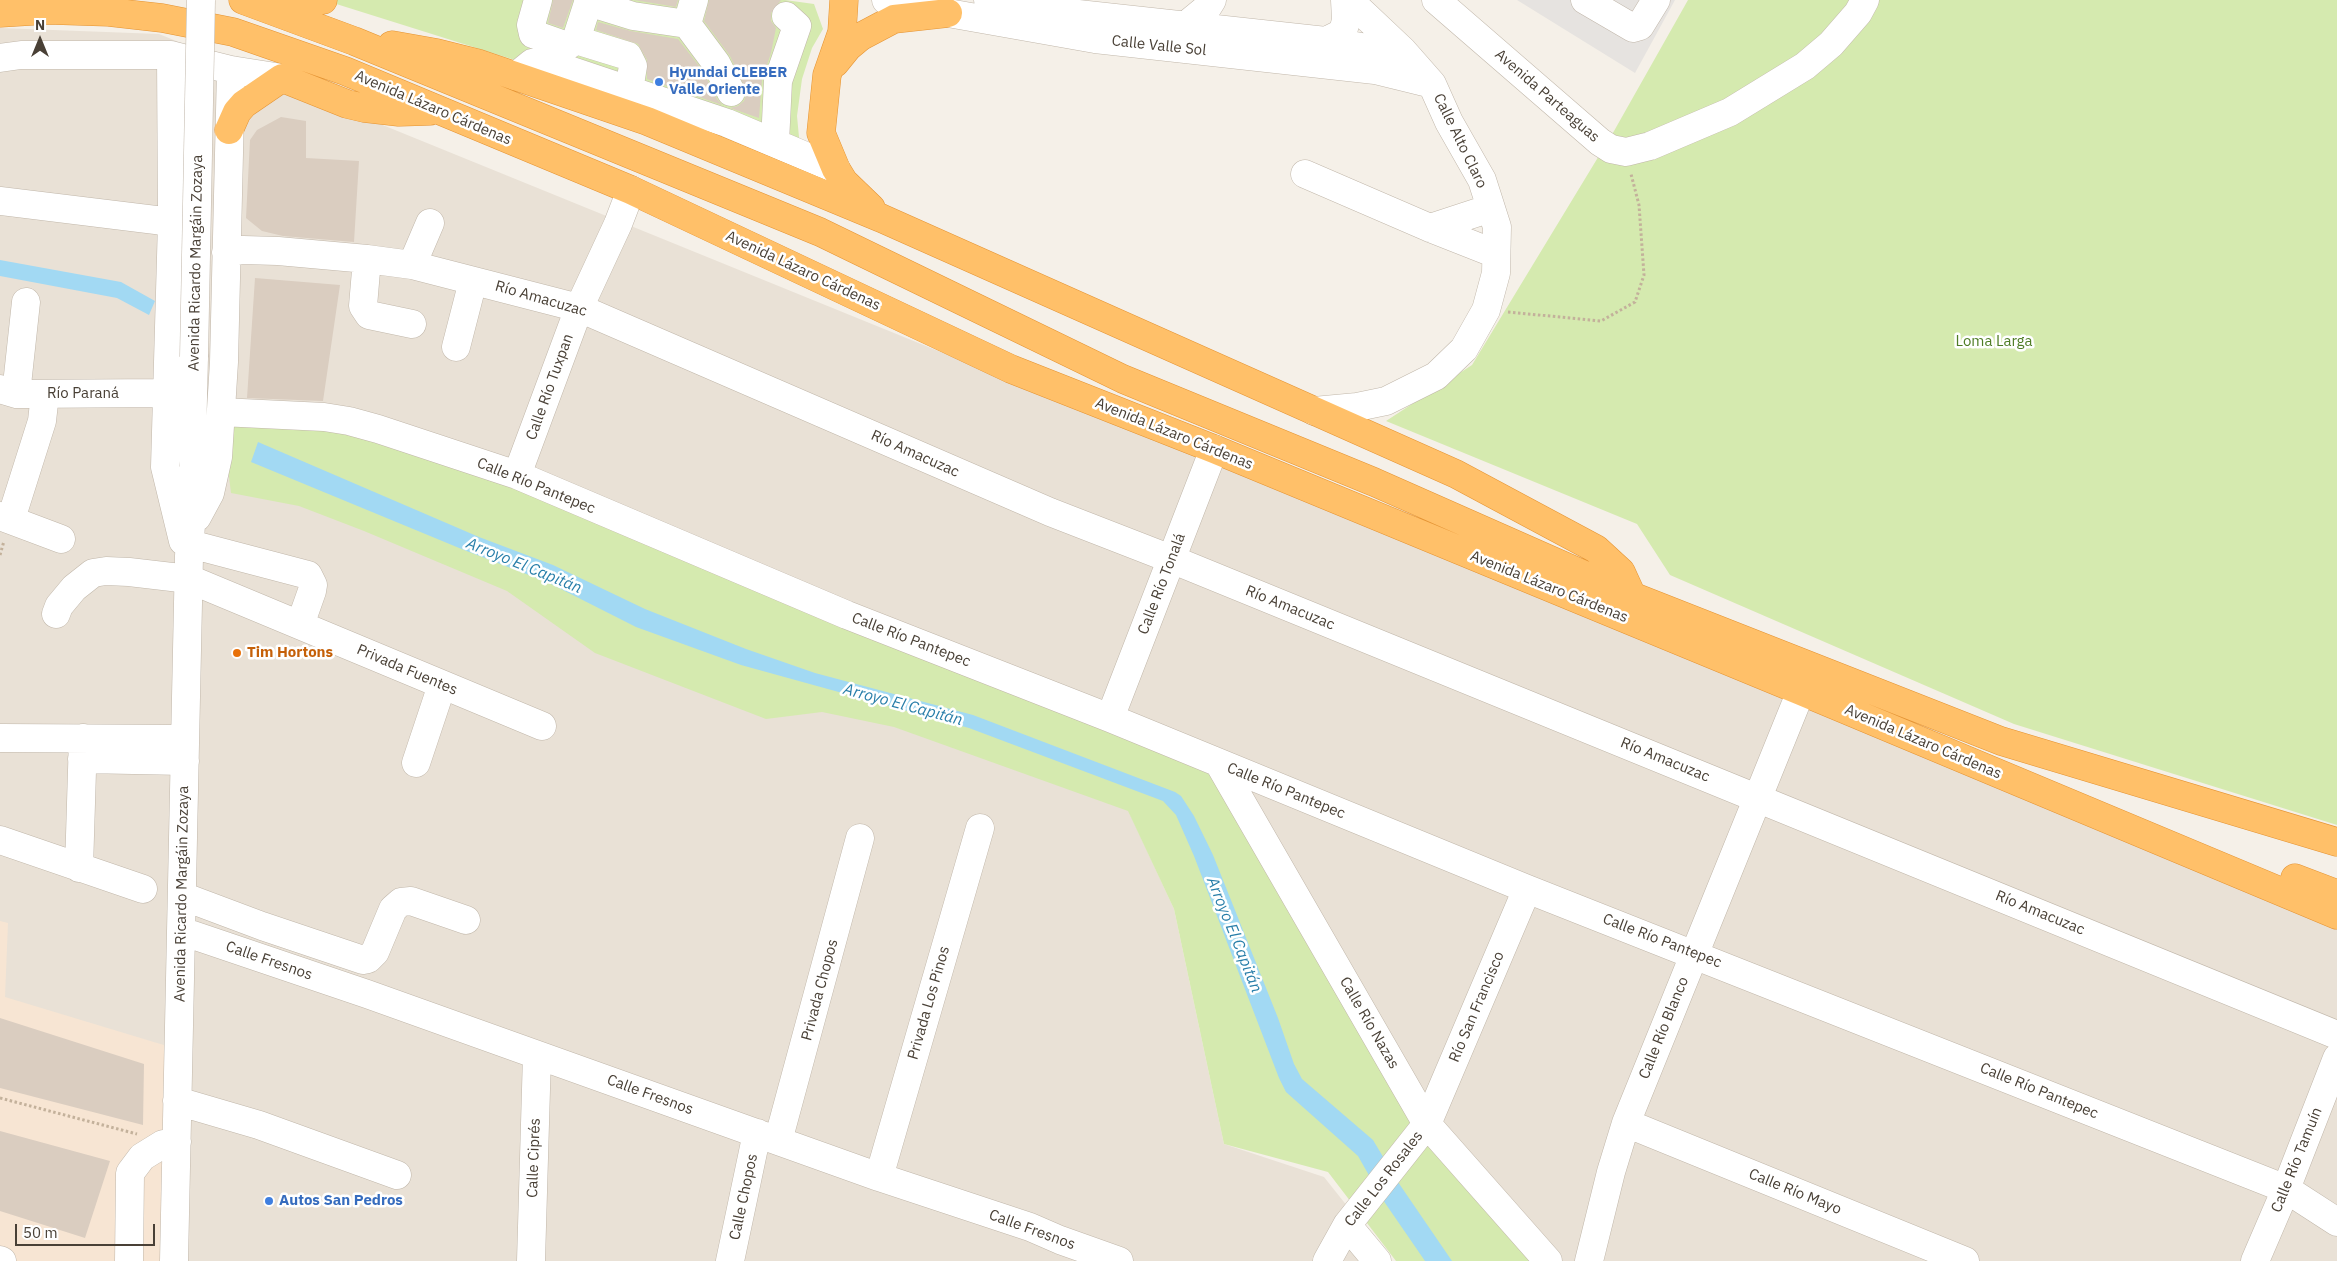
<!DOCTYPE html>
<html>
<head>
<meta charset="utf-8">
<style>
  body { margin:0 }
  #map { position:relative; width:2337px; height:1261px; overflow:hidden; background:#f5f0e8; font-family:"IBM Plex Sans",sans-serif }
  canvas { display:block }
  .north { position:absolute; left:15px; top:15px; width:50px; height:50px; -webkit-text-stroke:4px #fff; paint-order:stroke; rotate:0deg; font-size:14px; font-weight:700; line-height:20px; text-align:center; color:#494036 }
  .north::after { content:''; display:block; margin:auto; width:18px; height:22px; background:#494036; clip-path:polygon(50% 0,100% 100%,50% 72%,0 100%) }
  .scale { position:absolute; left:15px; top:1224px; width:140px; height:22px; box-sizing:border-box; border:2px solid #494036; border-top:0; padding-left:6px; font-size:15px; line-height:18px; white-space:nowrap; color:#494036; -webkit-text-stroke:4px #fff; paint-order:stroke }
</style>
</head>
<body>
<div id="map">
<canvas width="2337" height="1261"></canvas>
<div class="north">N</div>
<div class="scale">50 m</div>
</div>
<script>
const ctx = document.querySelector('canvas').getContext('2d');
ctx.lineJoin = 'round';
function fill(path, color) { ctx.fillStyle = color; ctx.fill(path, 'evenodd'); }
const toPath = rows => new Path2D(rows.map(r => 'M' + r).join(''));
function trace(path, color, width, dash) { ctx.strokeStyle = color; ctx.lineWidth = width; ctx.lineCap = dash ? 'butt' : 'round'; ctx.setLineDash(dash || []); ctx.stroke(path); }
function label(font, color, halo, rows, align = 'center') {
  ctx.font = font + ' "IBM Plex Sans",sans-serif'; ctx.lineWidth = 5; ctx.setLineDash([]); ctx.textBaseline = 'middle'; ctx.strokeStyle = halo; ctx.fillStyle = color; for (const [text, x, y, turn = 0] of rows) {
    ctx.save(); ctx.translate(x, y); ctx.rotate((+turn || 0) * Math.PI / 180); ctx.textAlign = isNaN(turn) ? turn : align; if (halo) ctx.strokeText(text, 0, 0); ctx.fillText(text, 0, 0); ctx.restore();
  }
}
fill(toPath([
  [0,28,159,34,2337,920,2337,1261,1443,1261,1130,814,1174,909,1224,1144,1324,1177,1391,1261,0,1261],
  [193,411,888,689,192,440]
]), '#e9e1d6');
fill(toPath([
  [0,921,8,923,5,997,167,1046,160,1261,0,1261]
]), '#f7e5d3');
fill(toPath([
  [335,0,785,0,814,4,823,29,812,48,802,79,797,116,799,137,809,169,521,62,330,2],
  [1688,0,2337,0,2337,825,2014,724,1670,575,1637,524,1386,421,1472,365,1614,131],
  [221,412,349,421,1220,765,1427,1124,1547,1261,1396,1261,1328,1172,1224,1144,1174,909,1128,811,894,727,822,712,766,719,595,653,507,591,364,531,299,506,231,493]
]), '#d5eaaf');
fill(toPath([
  [1517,0,1675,0,1635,73]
]), '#e6e3e0');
fill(toPath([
  [0,260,121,282,155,301,149,315,117,298,0,276],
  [258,442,479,537,553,565,645,609,746,649,815,673,973,715,1175,792,1181,796,1194,816,1213,855,1278,1018,1294,1064,1302,1079,1373,1140,1400,1185,1452,1261,1425,1261,1383,1200,1358,1156,1286,1092,1279,1078,1194,856,1176,815,1163,801,969,728,741,665,636,627,547,582,464,550,251,462]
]), '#a2d9f3');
fill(toPath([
  [553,0,573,0,563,28,548,23],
  [634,0,678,0,676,7],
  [709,0,781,0,771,13,771,21,776,28,771,53,762,80,759,118,730,108,738,106,744,101,747,92,730,56,704,21],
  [598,22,631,31,678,39,703,71,717,99,722,105,647,79,647,60,638,44,596,30],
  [281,117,306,121,306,158,359,161,354,242,283,236,262,231,246,218,250,140,257,130],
  [255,278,340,285,323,401,247,398],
  [0,1018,144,1064,143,1125,0,1088],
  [0,1131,110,1161,85,1238,0,1211]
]), '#dacdc0');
const minor = toPath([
  [538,0,531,25,533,34,567,46,576,40,589,0],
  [694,0,687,24,716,63,731,92],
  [886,0,948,13,1095,39,1375,70,1432,84],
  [988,0,1033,9,1326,41,1340,34,1344,28,1346,20,1345,0],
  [1436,0,1600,142,1611,149,1626,152,1650,146,1730,112,1805,66,1831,44,1858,13,1865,0],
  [1585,0,1633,28,1640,26,1656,0],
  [588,2,633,16,687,24],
  [1185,26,1207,8,1212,0],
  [576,40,628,56,633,66,629,90],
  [1326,41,1373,49,1403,51],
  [171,55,172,222,165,467,183,541],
  [0,58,21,55,171,55,231,70,282,78],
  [516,76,532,63,541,62,554,65,727,123,836,169],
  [775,142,778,81,797,26,786,16],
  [1305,174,1430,228,1496,254],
  [0,201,172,222],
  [1430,228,1491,208],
  [226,252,243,250,278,251,367,259,412,265,579,308,1050,512,1171,559,2337,1035],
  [367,259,363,306,369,315,412,324],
  [412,265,430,223],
  [456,347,473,281],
  [0,389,16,394,166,393],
  [16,394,26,302],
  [1314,411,1357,407,1386,401,1436,376,1464,349,1486,310,1496,273,1497,227,1482,180,1449,122,1432,84,1403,51,1349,0],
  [221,412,324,417,349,421,378,429,517,475,847,615,1110,718,1527,889,2286,1189,2337,1222],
  [517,475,579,308,618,224,631,190],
  [0,516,61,539],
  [197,517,210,493,218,457,224,362,231,70],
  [11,519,42,421,45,394],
  [190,544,308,575,313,585,312,591,300,625],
  [56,614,59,606,74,588,93,573,106,571,129,572,189,579,542,726],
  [1110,718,1214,449],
  [0,738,185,739],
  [82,759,185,761],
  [416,763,442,685],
  [1220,765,1427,1124,1548,1261],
  [0,840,143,889],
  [79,868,83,738],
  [182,896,262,926,363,960,368,959,375,952,393,909,401,902,411,901,466,920],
  [181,931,367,994,879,1177,1030,1227,1060,1240,1119,1261],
  [177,1101,259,1125,397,1175],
  [1626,1123,1965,1261],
  [778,1141,860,838],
  [879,1177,980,828],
  [1347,1225,1377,1261],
  [0,1260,2,1261],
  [129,1261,130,1173,142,1157,163,1144,177,1142],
  [174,1261,189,556,194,476,192,439,194,357],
  [531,1261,537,1055],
  [730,1261,757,1133],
  [1327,1261,1347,1225,1427,1124,1527,889],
  [1589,1261,1611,1172,1626,1123,1801,691],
  [2255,1261,2286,1189,2337,1058]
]);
const highway = toPath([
  [243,0,354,41,820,232,1123,379,1374,482,1632,596,2001,741,2337,842],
  [277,0,302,3,323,0],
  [844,0,842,32,827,75,821,133,836,169,844,182,871,208],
  [0,13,48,10,109,12,162,18,233,32,345,71,631,190,1011,369,1214,449,1801,691,2337,915],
  [392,45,437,53,477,63,647,121,881,218,1456,474,1596,549,1621,572,1632,596],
  [835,63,848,47,860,37,894,19,948,13],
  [229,130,237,112,244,104,282,78,347,104,364,108,399,112,430,111],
  [2295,878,2337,894]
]);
trace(minor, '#c1b7aa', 29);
trace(highway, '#e49333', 29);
trace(toPath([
  [1508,312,1601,321,1635,302,1644,275,1639,205,1631,174],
  [0,555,4,541],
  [0,1098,137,1134]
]), '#c3b19b', 3, [2.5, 2.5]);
trace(minor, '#fff', 28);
trace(highway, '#ffc069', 28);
const minorBridge = toPath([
  [194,357,201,0]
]);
trace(minorBridge, '#c1b7aa', 29, []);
trace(minorBridge, '#fff', 28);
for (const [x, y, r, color] of [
  [659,82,5,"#3f7fe0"],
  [237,653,5,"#e8710a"],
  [269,1201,5,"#3f7fe0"]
]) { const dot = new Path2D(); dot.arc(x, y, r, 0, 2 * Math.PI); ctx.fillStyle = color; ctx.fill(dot); trace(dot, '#fff', 2); }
label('15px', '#494036', '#fff', [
  ["Calle Valle Sol",1159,46,6],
  ["Avenida Parteaguas",1547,96,41],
  ["Avenida Lázaro Cárdenas",433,108,23],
  ["Calle Alto Claro",1460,141,64],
  ["Avenida Ricardo Margáin Zozaya",196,263,-89],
  ["Avenida Lázaro Cárdenas",803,271,25],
  ["Río Amacuzac",541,299,16],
  ["Calle Río Tuxpan",550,387,-70],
  ["Río Paraná",83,394],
  ["Avenida Lázaro Cárdenas",1174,434,22],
  ["Río Amacuzac",915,454,24],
  ["Calle Río Pantepec",536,486,22],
  ["Calle Río Tonalá",1162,584,-69],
  ["Avenida Lázaro Cárdenas",1549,587,22],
  ["Río Amacuzac",1290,608,22],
  ["Calle Río Pantepec",911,640,21],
  ["Privada Fuentes",407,670,23],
  ["Avenida Lázaro Cárdenas",1923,742,23],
  ["Río Amacuzac",1665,760,22],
  ["Calle Río Pantepec",1286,791,22],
  ["Avenida Ricardo Margáin Zozaya",182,894,-89],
  ["Río Amacuzac",2040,913,22],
  ["Calle Río Pantepec",1662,941,21],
  ["Calle Fresnos",269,961,19],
  ["Privada Chopos",820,990,-75],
  ["Privada Los Pinos",929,1003,-74],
  ["Río San Francisco",1477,1007,-67],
  ["Calle Río Nazas",1369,1023,60],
  ["Calle Río Blanco",1664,1028,-68],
  ["Calle Río Pantepec",2039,1091,22],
  ["Calle Fresnos",650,1095,20],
  ["Calle Ciprés",534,1158,-88],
  ["Calle Río Tamuín",2297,1160,-68],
  ["Calle Los Rosales",1384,1179,-52],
  ["Calle Río Mayo",1795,1192,22],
  ["Calle Chopos",744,1197,-78],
  ["Calle Fresnos",1032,1230,20]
]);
label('bold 15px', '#366cbe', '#fff', [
  ["Hyundai CLEBER",669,73],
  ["Valle Oriente",669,90],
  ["Autos San Pedros",279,1201]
], 'left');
label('15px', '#4f7d26', '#fff', [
  ["Loma Larga",1994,342]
]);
label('bold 15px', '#c56008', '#fff', [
  ["Tim Hortons",247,653]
], 'left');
label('italic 16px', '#287ea9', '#fff', [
  ["Arroyo El Capitán",524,566,22],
  ["Arroyo El Capitán",903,705,15],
  ["Arroyo El Capitán",1234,935,68]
]);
</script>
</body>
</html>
